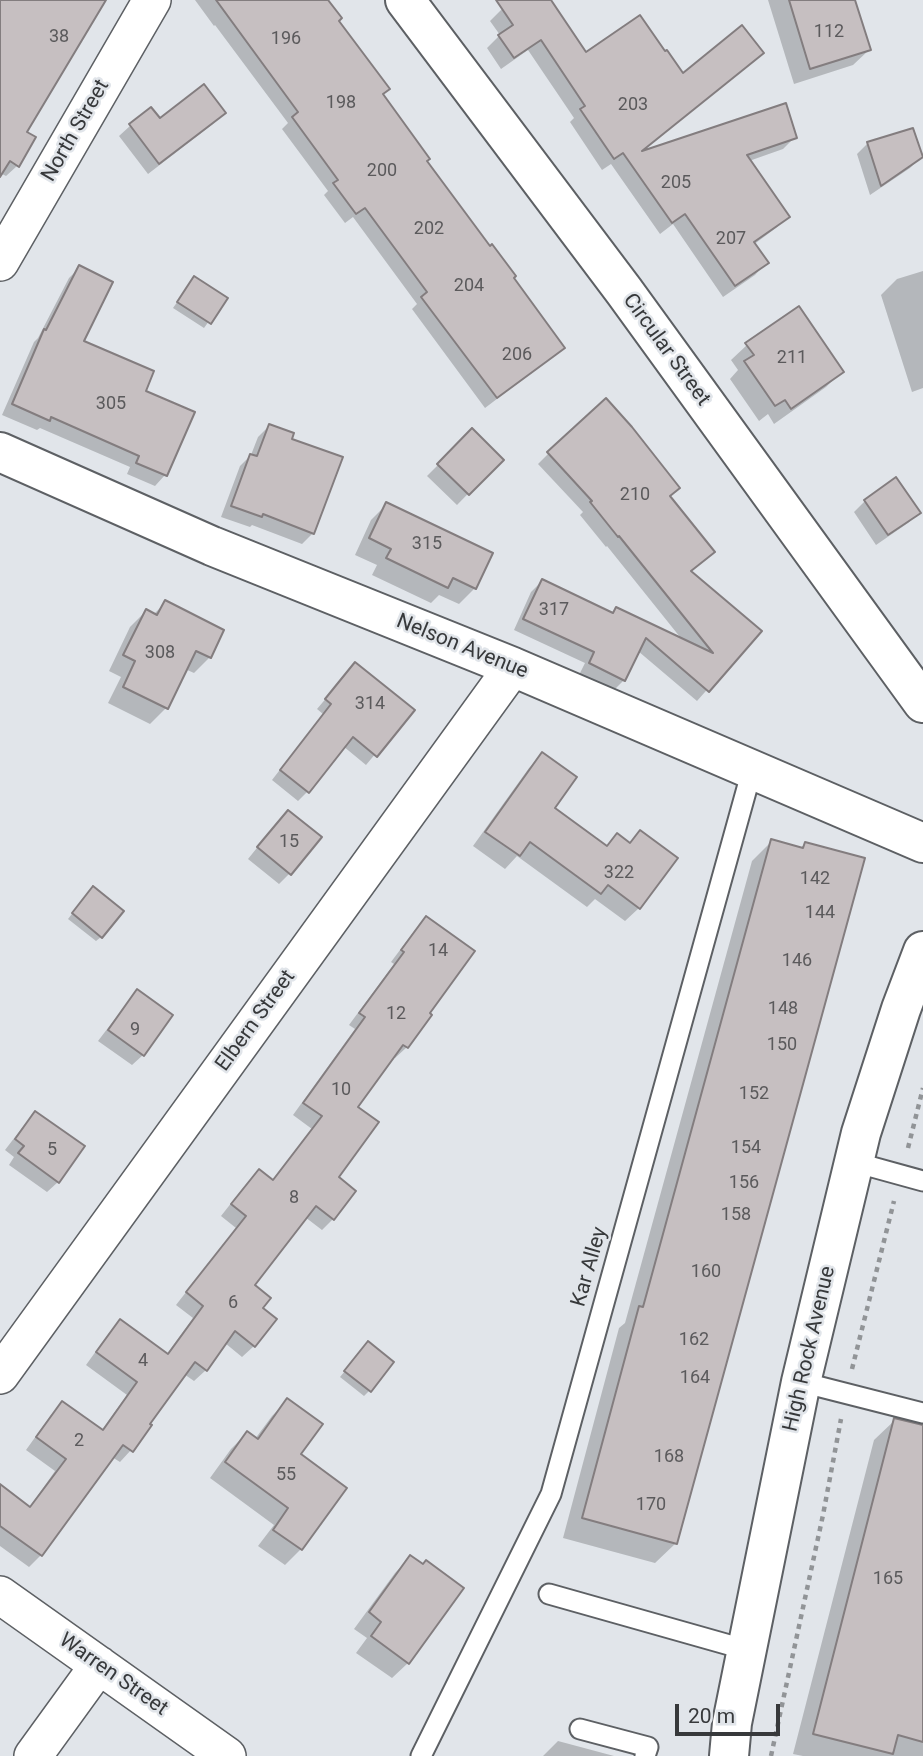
<!DOCTYPE html>
<html>
<head>
<meta charset="utf-8">
<style>
  body { margin:0 }
  #map { position:relative; width:923px; height:1756px; overflow:hidden; background:#e1e5ea; font-family:Roboto,sans-serif }
  canvas { display:block }
  .scale { position:absolute; left:675px; top:1704px; width:105px; height:32px; box-sizing:border-box; border:4px solid #37393b; border-top:0; padding-left:9px; font-size:21px; line-height:24px; white-space:nowrap; color:#37393b; -webkit-text-stroke:5px #e1e5ea; paint-order:stroke }
</style>
</head>
<body>
<div id="map">
<canvas width="923" height="1756"></canvas>
<div class="scale">20 m</div>
</div>
<script>
const ctx = document.querySelector('canvas').getContext('2d');
ctx.lineJoin = 'round';
function fill(path, color) { ctx.fillStyle = color; ctx.fill(path, 'evenodd'); }
const toPath = rows => new Path2D(rows.map(r => 'M' + r).join(''));
function trace(path, color, width, dash) { ctx.strokeStyle = color; ctx.lineWidth = width; ctx.lineCap = dash ? 'butt' : 'round'; ctx.setLineDash(dash || []); ctx.stroke(path); }
function label(font, color, halo, rows, align = 'center') {
  ctx.font = font + ' Roboto,sans-serif'; ctx.lineWidth = 5; ctx.setLineDash([]); ctx.textBaseline = 'middle'; ctx.strokeStyle = halo; ctx.fillStyle = color; for (const [text, x, y, turn = 0] of rows) {
    ctx.save(); ctx.translate(x, y); ctx.rotate((+turn || 0) * Math.PI / 180); ctx.textAlign = isNaN(turn) ? turn : align; if (halo) ctx.strokeText(text, 0, 0); ctx.fillText(text, 0, 0); ctx.restore();
  }
}
fill(toPath([
  [0,0,90,0,25,133,17,166,6,176,0,173],
  [195,0,326,0,381,95,425,162,562,348,551,358,485,408,412,309,417,304,353,217,345,223,324,195,328,191,282,129,288,123,215,25,214,26],
  [516,0,549,0,585,54,682,75,762,52,750,64,640,153,795,137,783,149,749,161,788,217,776,228,753,245,766,263,755,275,723,297,673,224,660,234,611,164,602,170,570,122,574,118,528,50,501,69,487,48,500,35,490,21,502,9],
  [768,0,853,0,869,50,853,65,794,84],
  [151,109,160,120,223,113,213,124,148,174,119,136,130,126],
  [868,143,921,157,910,168,870,195,857,154],
  [80,267,82,342,143,391,165,475,155,486,127,474,130,467,40,428,37,430,2,415,34,342,38,338,69,278],
  [923,271,923,388,912,392,881,295,897,279],
  [194,278,225,299,204,328,173,308],
  [747,345,842,371,826,387,774,424,768,414,759,421,730,379,738,370,731,360],
  [269,426,289,440,313,533,302,544,252,525,250,527,221,517,240,466,251,455,258,437],
  [472,431,501,460,457,505,427,476],
  [549,453,668,497,712,552,690,572,759,631,697,701,638,651,624,680,613,691,579,675,585,663,514,630,531,592,542,581,611,614,616,609,684,642,607,546,606,547,580,515,583,512,538,464],
  [896,480,919,513,908,523,876,545,854,512,865,501],
  [387,504,475,588,459,604,439,595,431,603,372,575,377,565,355,555,371,520],
  [165,603,210,657,194,673,185,669,166,708,150,724,108,703,121,677,109,671,130,627,146,611,153,615],
  [355,664,412,710,366,765,343,746,307,792,298,801,272,780,323,714,317,709],
  [543,754,552,809,606,847,617,835,628,844,640,832,639,908,625,921,595,899,587,907,517,856,505,869,473,846,529,768],
  [288,812,290,873,279,884,248,859,277,823],
  [772,841,800,849,805,844,676,1543,655,1563,563,1538,619,1328,625,1323,752,861],
  [88,893,101,937,96,941,68,919],
  [426,918,428,1014,407,1047,395,1058,393,1057,356,1108,336,1178,333,1219,322,1230,305,1217,252,1285,261,1309,254,1346,242,1357,225,1343,206,1370,194,1381,184,1374,131,1450,120,1462,112,1457,41,1555,29,1567,0,1546,0,1487,29,1508,55,1471,26,1450,51,1415,63,1403,101,1431,127,1395,86,1365,109,1333,120,1321,166,1355,193,1318,176,1305,236,1228,221,1216,247,1183,259,1172,271,1182,312,1129,293,1115,355,1029,349,1025,394,964,391,962,415,930],
  [137,992,143,1055,132,1065,98,1041,127,1003],
  [36,1113,58,1182,47,1192,9,1165,14,1157,5,1150,25,1124],
  [363,1349,369,1391,364,1396,340,1377],
  [288,1400,299,1455,345,1488,301,1549,285,1565,258,1546,274,1525,210,1478,231,1449,247,1433,255,1439,272,1416],
  [895,1420,923,1427,923,1756,803,1756,793,1754,874,1440],
  [410,1557,408,1663,392,1678,356,1653,367,1638,354,1629,395,1573],
  [558,1741,614,1756,543,1756]
]), '#0003');
const building = toPath([
  [0,0,106,0,27,132,36,137,19,167,10,161,0,177,0,0],
  [216,0,328,0,342,18,339,21,390,89,383,94,430,159,427,161,490,246,492,244,516,276,514,278,565,348,497,398,421,297,427,292,365,208,356,214,333,183,338,180,292,117,298,112,216,0],
  [496,0,551,0,586,52,640,15,665,51,667,50,683,73,742,25,764,53,642,151,786,103,797,138,747,155,790,217,754,242,769,263,735,286,685,214,672,223,623,153,614,159,580,109,585,106,541,40,514,58,498,35,513,25,496,0],
  [789,0,855,0,871,50,810,69,789,0],
  [204,84,226,113,159,164,129,124,151,107,160,118,204,84],
  [913,128,923,157,881,186,867,142,913,128],
  [79,265,113,282,84,341,154,371,146,391,195,412,167,476,136,463,139,456,51,417,50,421,12,404,44,329,46,330,79,265],
  [194,276,228,298,211,324,177,302,194,276],
  [799,306,844,372,791,409,785,400,775,406,744,361,754,355,745,343,799,306],
  [606,398,632,427,680,488,670,496,715,552,691,571,762,631,709,692,646,638,625,681,589,663,594,652,523,619,542,579,613,613,616,607,713,653,619,536,618,537,590,502,592,501,547,452,606,398],
  [269,424,294,433,292,439,343,457,314,534,263,514,262,517,231,506,250,454,257,456,269,424],
  [472,428,504,460,469,495,437,464,472,428],
  [896,477,921,513,888,535,864,500,896,477],
  [386,502,493,553,476,589,453,578,448,588,386,558,391,549,369,538,386,502],
  [165,600,224,630,211,658,196,651,168,709,123,687,135,661,123,655,146,609,157,615,165,600],
  [355,662,415,710,377,757,353,737,309,793,280,770,331,704,325,699,355,662],
  [542,752,577,777,555,808,607,846,617,833,630,843,640,830,678,858,640,909,608,885,601,894,530,842,520,856,485,832,542,752],
  [288,810,322,837,291,875,257,847,288,810],
  [771,839,803,848,805,842,865,858,677,1544,582,1518,639,1306,643,1307,771,839],
  [93,886,124,911,102,938,72,913,93,886],
  [426,916,475,951,430,1013,432,1015,408,1048,403,1045,358,1107,379,1122,339,1177,356,1191,334,1220,316,1206,255,1285,271,1298,263,1308,277,1319,255,1347,235,1331,207,1371,195,1362,150,1424,152,1425,133,1452,123,1445,42,1556,0,1526,0,1484,30,1507,66,1459,36,1437,62,1401,103,1430,137,1382,96,1352,120,1319,168,1354,203,1306,186,1292,246,1216,231,1204,259,1169,273,1180,322,1116,303,1103,365,1017,359,1013,404,952,401,950,426,916],
  [137,989,173,1015,144,1056,108,1030,137,989],
  [35,1111,85,1146,59,1183,18,1153,24,1146,15,1139,35,1111],
  [368,1341,394,1362,371,1392,344,1371,368,1341],
  [287,1398,323,1424,301,1454,347,1488,302,1550,273,1530,288,1508,225,1462,247,1431,258,1439,287,1398],
  [894,1418,923,1425,923,1742,898,1735,893,1754,813,1734,894,1418],
  [410,1555,423,1564,426,1560,464,1588,409,1664,371,1636,381,1622,369,1612,410,1555]
]);
fill(building, '#c6bfc1');
trace(building, '#837d7f', 2);
const service = toPath([
  [854,1162,923,1181],
  [801,1382,923,1413],
  [549,1594,747,1650],
  [580,1729,648,1747,645,1756],
  [421,1756,551,1494,752,770]
]);
const minor = toPath([
  [0,262,152,0],
  [0,1375,513,667],
  [0,1595,227,1756],
  [33,1756,99,1665]
]);
const tertiary = toPath([
  [405,0,624,291,923,703],
  [0,452,212,546,513,667,923,843],
  [729,1756,732,1723,801,1382,861,1133,901,1009,923,951]
]);
trace(service, '#5d6064', 23);
trace(minor, '#5d6064', 40);
trace(tertiary, '#5d6064', 42);
trace(toPath([
  [908,1148,923,1088],
  [852,1369,894,1201],
  [771,1756,823,1515,841,1419]
]), '#919497', 4.5, [5, 5]);
trace(service, '#fff', 19);
trace(minor, '#fff', 37);
trace(tertiary, '#fff', 38);
label('18px', '#5b5a5c', null, [
  ["112",829,32],
  ["38",59,37],
  ["196",286,39],
  ["198",341,103],
  ["203",633,105],
  ["200",382,171],
  ["205",676,183],
  ["202",429,229],
  ["207",731,239],
  ["204",469,286],
  ["206",517,355],
  ["211",792,358],
  ["305",111,404],
  ["210",635,495],
  ["315",427,544],
  ["317",554,610],
  ["308",160,653],
  ["314",370,704],
  ["15",289,842],
  ["322",619,873],
  ["142",815,879],
  ["144",820,913],
  ["14",438,951],
  ["146",797,961],
  ["148",783,1009],
  ["12",396,1014],
  ["9",135,1030],
  ["150",782,1045],
  ["10",341,1090],
  ["152",754,1094],
  ["154",746,1148],
  ["5",52,1150],
  ["156",744,1183],
  ["8",294,1198],
  ["158",736,1215],
  ["160",706,1272],
  ["6",233,1303],
  ["162",694,1340],
  ["4",143,1361],
  ["164",695,1378],
  ["2",79,1441],
  ["168",669,1457],
  ["55",286,1475],
  ["170",651,1505],
  ["165",888,1579]
]);
label('21px', '#37393b', '#e1e5ea', [
  ["North Street",76,131,-60],
  ["Circular Street",666,350,54],
  ["Nelson Avenue",462,647,22],
  ["Elbern Street",256,1021,-54],
  ["Kar Alley",590,1267,-74],
  ["High Rock Avenue",810,1349,-77],
  ["Warren Street",113,1675,35]
]);
</script>
</body>
</html>
